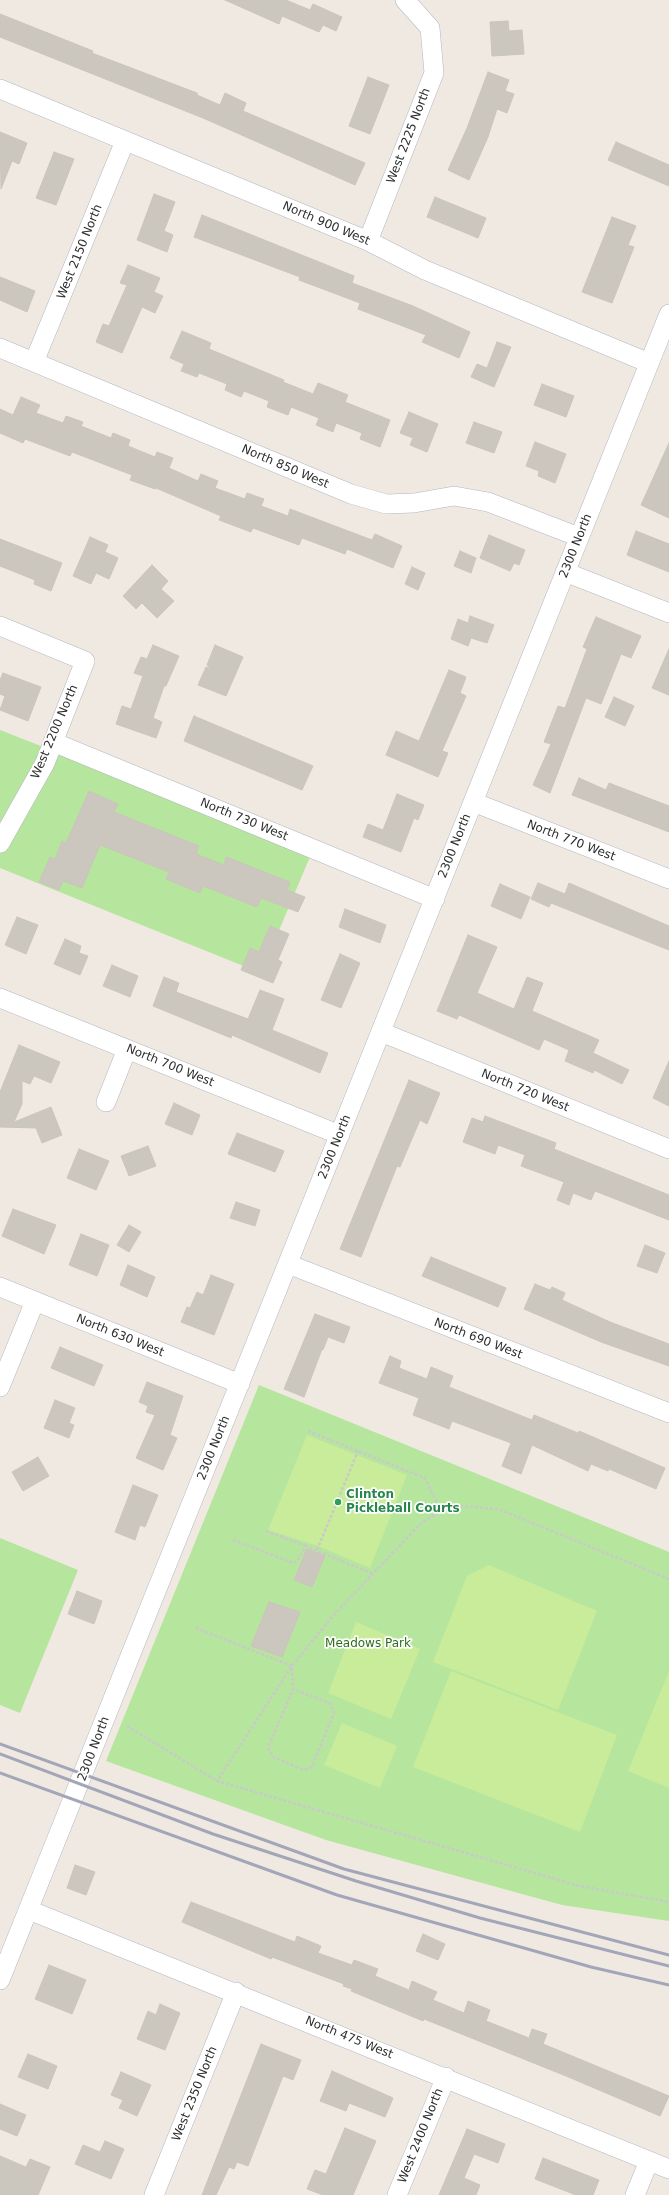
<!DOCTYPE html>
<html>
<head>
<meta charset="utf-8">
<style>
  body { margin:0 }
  canvas { display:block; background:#efe9e1 }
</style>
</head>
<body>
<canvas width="669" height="2195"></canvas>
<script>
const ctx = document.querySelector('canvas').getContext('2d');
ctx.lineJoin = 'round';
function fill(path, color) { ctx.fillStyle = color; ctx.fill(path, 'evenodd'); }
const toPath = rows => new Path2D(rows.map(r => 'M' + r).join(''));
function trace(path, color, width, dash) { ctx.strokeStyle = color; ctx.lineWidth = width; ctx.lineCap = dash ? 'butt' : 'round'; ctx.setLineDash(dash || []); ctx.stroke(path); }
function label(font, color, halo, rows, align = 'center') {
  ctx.font = font + ' "DejaVu Sans",sans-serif'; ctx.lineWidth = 3.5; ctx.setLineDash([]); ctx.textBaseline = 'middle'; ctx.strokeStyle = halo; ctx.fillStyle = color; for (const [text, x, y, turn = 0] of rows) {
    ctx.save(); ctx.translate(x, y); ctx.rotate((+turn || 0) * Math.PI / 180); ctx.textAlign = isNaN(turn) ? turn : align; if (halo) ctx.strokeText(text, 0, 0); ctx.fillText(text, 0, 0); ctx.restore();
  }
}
fill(toPath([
  [0,730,312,852,261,973,0,868],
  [259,1385,669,1552,669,1921,562,1905,326,1840,106,1761],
  [0,1538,78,1570,20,1713,0,1705]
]), '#b6e59e');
fill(toPath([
  [307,1435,407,1475,370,1568,318,1546,268,1530],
  [489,1565,597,1611,558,1710,433,1662,467,1576],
  [356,1622,420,1649,391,1719,328,1693],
  [451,1671,617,1735,580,1832,413,1767],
  [669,1671,669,1788,628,1771],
  [342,1723,397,1746,380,1788,324,1765]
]), '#c9ec9a');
const building = toPath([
  [225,0,286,0,310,10,313,4,342,17,336,31,323,25,319,32,282,16,279,24,225,0],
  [0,14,93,51,92,53,197,93,197,95,220,105,225,93,246,103,243,111,365,163,355,185,203,118,0,37,0,14],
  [508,21,509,31,522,30,524,54,492,56,490,22,508,21],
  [488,72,509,80,505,91,514,94,507,113,497,109,488,137,469,180,448,170,467,128,488,72],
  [368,77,389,85,370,134,349,126,368,77],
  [0,132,27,143,19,164,12,161,1,189,0,132],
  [616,142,669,165,669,186,608,160,616,142],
  [54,152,74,159,56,205,36,198,54,152],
  [154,194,175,202,164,231,173,235,167,252,137,240,154,194],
  [435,197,486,218,478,238,427,217,435,197],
  [202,215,354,276,352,283,413,306,470,332,459,358,422,342,426,335,358,309,360,303,299,280,300,277,194,237,202,215],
  [612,217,636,226,628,245,634,247,612,303,582,292,612,217],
  [128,265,160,278,154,292,163,296,155,313,142,307,122,353,96,342,103,324,109,326,127,285,120,283,128,265],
  [0,277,35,291,27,312,0,300,0,277],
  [182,331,211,343,209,349,284,380,283,382,313,394,318,383,348,395,345,402,390,420,380,447,360,439,362,433,336,423,333,432,316,425,319,418,291,407,288,415,267,407,269,401,244,391,241,397,225,390,227,384,199,373,197,377,181,371,184,364,170,358,182,331],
  [497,342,511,347,494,387,471,377,477,364,487,368,497,342],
  [542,384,574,396,566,417,534,405,542,384],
  [21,397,40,405,36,413,63,423,66,416,83,422,81,426,111,438,113,433,130,440,128,446,155,457,157,452,173,458,169,468,198,481,201,474,218,481,215,488,245,499,247,493,264,499,261,506,288,516,290,509,372,540,375,534,402,546,393,568,347,549,345,554,302,538,299,545,253,528,251,532,219,520,221,516,156,488,155,489,130,480,132,475,72,452,70,456,25,439,23,443,0,433,0,409,13,415,21,397],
  [409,412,438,424,427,452,410,445,413,438,400,433,409,412],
  [474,422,502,432,494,453,466,443,474,422],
  [535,442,566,454,555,483,538,476,539,471,526,466,535,442],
  [669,443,669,518,641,505,669,443],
  [636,531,669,544,669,572,627,555,636,531],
  [489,535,525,550,519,565,514,563,510,571,480,558,489,535],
  [90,537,108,545,105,552,118,558,109,579,96,573,91,584,73,576,90,537],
  [0,539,62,563,51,591,34,584,35,580,0,566,0,539],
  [460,551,476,558,471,573,454,566,460,551],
  [152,565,168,581,161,589,174,601,157,618,142,603,136,609,123,596,152,565],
  [412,567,425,573,418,590,405,584,412,567],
  [470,616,494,625,487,643,471,638,468,646,451,639,458,619,468,623,470,616],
  [596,617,641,636,631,658,621,654,601,704,586,698,550,793,533,785,551,744,544,742,558,706,565,708,587,649,583,647,596,617],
  [153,645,179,656,166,686,164,686,153,718,162,722,156,738,116,724,122,706,131,709,143,676,134,673,141,657,147,659,153,645],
  [215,645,243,657,226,696,198,685,206,667,211,669,207,665,215,645],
  [669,649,669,695,652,688,669,649],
  [449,670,466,677,460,693,466,696,442,751,448,753,438,777,386,755,396,731,419,741,449,670],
  [3,673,41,687,28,721,0,710,5,696,0,694,0,680,3,673],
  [614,697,634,706,625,726,605,717,614,697],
  [194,716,313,766,302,790,184,741,194,716],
  [579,778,606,790,609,783,669,806,669,832,572,795,579,778],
  [89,791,118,804,114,812,199,846,196,854,224,865,226,857,290,882,287,890,305,897,298,912,261,898,257,907,203,886,200,893,166,879,169,872,100,845,82,888,63,881,59,890,39,882,50,857,55,859,62,841,66,843,89,791],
  [397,794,424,805,418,820,414,818,401,852,363,837,368,824,383,830,397,794],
  [538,883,565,894,569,883,669,926,669,950,551,903,549,907,531,899,538,883],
  [500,884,530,897,521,919,491,906,500,884],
  [345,909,386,925,380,943,339,927,345,909],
  [17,917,38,925,26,954,5,945,17,917],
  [270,926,289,934,278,960,282,962,273,983,241,970,250,948,259,952,270,926],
  [468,935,497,947,477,993,514,1009,527,977,543,983,532,1011,599,1040,593,1053,629,1070,622,1084,594,1070,593,1073,565,1061,569,1050,544,1039,539,1050,459,1015,457,1019,437,1011,468,935],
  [65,939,81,946,79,953,88,956,80,975,54,964,65,939],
  [340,954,360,963,341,1008,321,1000,340,954],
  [112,965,138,976,130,997,103,986,112,965],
  [164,977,179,983,176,992,248,1019,260,990,284,999,272,1030,328,1053,320,1073,232,1035,231,1038,153,1006,164,977],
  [19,1045,60,1062,51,1083,34,1076,30,1084,22,1081,22,1104,14,1122,51,1107,62,1135,42,1143,36,1128,0,1127,0,1092,19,1045],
  [669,1061,669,1106,653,1098,669,1061],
  [409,1080,440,1093,427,1124,420,1120,400,1167,397,1166,361,1257,340,1249,409,1080],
  [174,1103,200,1115,192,1135,165,1124,174,1103],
  [485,1116,556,1143,554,1149,669,1195,669,1220,595,1191,591,1200,573,1193,569,1205,557,1200,564,1182,521,1166,525,1155,498,1145,495,1154,463,1142,472,1118,483,1122,485,1116],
  [237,1133,284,1151,275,1172,228,1154,237,1133],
  [148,1146,156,1166,129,1176,121,1156,148,1146],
  [79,1149,109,1161,96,1190,67,1178,79,1149],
  [236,1202,260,1210,255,1226,230,1218,236,1202],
  [13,1209,56,1225,44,1254,2,1236,13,1209],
  [129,1225,141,1232,129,1252,117,1245,129,1225],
  [81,1234,109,1245,97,1276,69,1265,81,1234],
  [645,1245,665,1253,657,1273,637,1266,645,1245],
  [431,1257,506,1288,498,1307,422,1276,431,1257],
  [128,1265,155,1277,147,1297,120,1285,128,1265],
  [211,1275,234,1284,214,1335,181,1322,187,1307,190,1308,197,1292,203,1295,211,1275],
  [535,1284,550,1290,552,1287,565,1293,562,1300,610,1322,669,1344,669,1366,601,1342,524,1309,535,1284],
  [315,1314,350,1327,344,1343,328,1337,323,1350,322,1349,304,1397,284,1389,315,1314],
  [60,1347,103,1365,94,1386,51,1368,60,1347],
  [390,1356,401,1361,399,1368,427,1379,431,1367,453,1376,449,1387,532,1420,534,1415,578,1433,579,1431,665,1468,656,1489,609,1469,608,1471,591,1464,588,1471,532,1445,521,1474,502,1466,511,1443,452,1421,449,1429,413,1415,419,1398,379,1383,390,1356],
  [147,1382,183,1396,170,1435,177,1438,163,1470,136,1458,155,1415,146,1412,148,1406,139,1402,147,1382],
  [55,1400,75,1408,69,1423,74,1425,69,1438,44,1428,55,1400],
  [38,1457,49,1476,23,1491,12,1472,38,1457],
  [133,1485,158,1495,145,1527,140,1525,135,1540,115,1532,133,1485],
  [307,1549,325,1556,312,1587,294,1580,307,1549],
  [77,1591,102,1601,94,1624,68,1614,77,1591],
  [269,1602,300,1612,282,1657,251,1646,269,1602],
  [75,1865,95,1872,86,1895,67,1888,75,1865],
  [191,1902,295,1942,297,1936,321,1946,318,1953,352,1965,354,1960,378,1969,375,1976,409,1990,412,1981,437,1992,433,2000,464,2013,468,2001,490,2010,486,2021,529,2038,532,2029,547,2034,543,2044,669,2096,660,2116,566,2076,424,2019,423,2021,351,1991,352,1989,343,1986,344,1984,272,1957,271,1959,182,1922,191,1902],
  [423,1934,445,1944,438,1960,416,1951,423,1934],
  [49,1965,86,1980,72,2014,35,1999,49,1965],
  [160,2004,180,2013,165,2050,137,2039,148,2011,156,2015,160,2004],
  [261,2044,301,2060,293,2080,283,2076,248,2166,237,2162,234,2169,229,2167,216,2195,202,2195,261,2044],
  [28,2054,57,2066,48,2089,18,2077,28,2054],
  [332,2071,393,2098,385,2117,349,2103,346,2111,320,2101,332,2071],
  [121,2072,151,2085,137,2116,119,2108,123,2100,111,2095,121,2072],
  [0,2104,26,2115,17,2136,0,2129,0,2104],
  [345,2128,376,2141,353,2195,323,2195,307,2189,315,2170,326,2174,345,2128],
  [467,2129,505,2144,498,2163,474,2154,464,2178,480,2185,476,2195,439,2195,467,2129],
  [105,2141,124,2149,111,2179,75,2164,83,2145,100,2152,105,2141],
  [0,2156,26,2167,30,2159,50,2167,38,2195,0,2195,0,2156],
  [543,2158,599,2180,593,2195,576,2195,535,2179,543,2158]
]);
fill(building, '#cbc7bf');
trace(building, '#cbc5ba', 1);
const minor = toPath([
  [0,89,368,241,425,270,649,363],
  [368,241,434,73,430,28,405,0],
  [0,348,351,494,386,504,414,503,454,496,488,502,579,537],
  [34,362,125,141],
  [565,572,669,613],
  [0,626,85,661,45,763,0,843],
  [53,742,435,899],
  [473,802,669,879],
  [0,998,340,1135],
  [381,1032,669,1149],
  [106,1102,127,1049],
  [288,1264,669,1413],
  [0,1287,240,1384],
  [0,1387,35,1301],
  [29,1910,669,2169],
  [0,1980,669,314],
  [154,2195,236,1992],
  [397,2195,446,2077],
  [635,2195,649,2161]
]);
trace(minor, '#b4b7c1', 20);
trace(toPath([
  [308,1431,425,1478,441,1511],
  [266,1531,306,1546],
  [233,1540,293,1563,298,1560,306,1546,373,1574],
  [317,1550,358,1451],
  [669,1579,498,1509,462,1506,441,1511,420,1524,332,1617,292,1666,217,1781,580,1886,669,1902],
  [196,1628,292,1666,293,1689,268,1747,273,1757,304,1770,312,1767,334,1713,330,1703,293,1689],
  [127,1726,217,1781]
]), '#c9c9c9', 2.5, [3, 2]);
trace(minor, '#fff', 19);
trace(toPath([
  [0,1744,344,1869,669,1955],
  [0,1754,213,1834,356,1881,480,1918,669,1966],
  [0,1773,337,1895,591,1967,669,1985]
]), '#a3a6b8', 3);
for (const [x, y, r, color] of [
  [338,1502,4,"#2e9e5b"]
]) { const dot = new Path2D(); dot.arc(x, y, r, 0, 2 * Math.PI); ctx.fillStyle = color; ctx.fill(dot); trace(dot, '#fff', 1.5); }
label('12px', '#2e2e2e', '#fff', [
  ["West 2225 North",409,136,-69],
  ["North 900 West",326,224,23],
  ["West 2150 North",80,252,-68],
  ["North 850 West",285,467,23],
  ["2300 North",576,546,-68],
  ["West 2200 North",55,732,-67],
  ["North 730 West",244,820,22],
  ["North 770 West",571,841,21],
  ["2300 North",455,846,-68],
  ["North 700 West",170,1066,22],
  ["North 720 West",525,1091,22],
  ["2300 North",335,1147,-68],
  ["North 630 West",120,1336,22],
  ["North 690 West",478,1339,21],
  ["2300 North",214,1448,-68],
  ["2300 North",94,1749,-69],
  ["North 475 West",349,2038,22],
  ["West 2350 North",195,2094,-68],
  ["West 2400 North",421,2136,-68]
]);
label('bold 12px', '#27864d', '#fff', [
  ["Clinton",346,1495],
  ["Pickleball Courts",346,1509]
], 'left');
label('12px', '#2c6e1b', '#fff', [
  ["Meadows Park",368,1644]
]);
</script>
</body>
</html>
